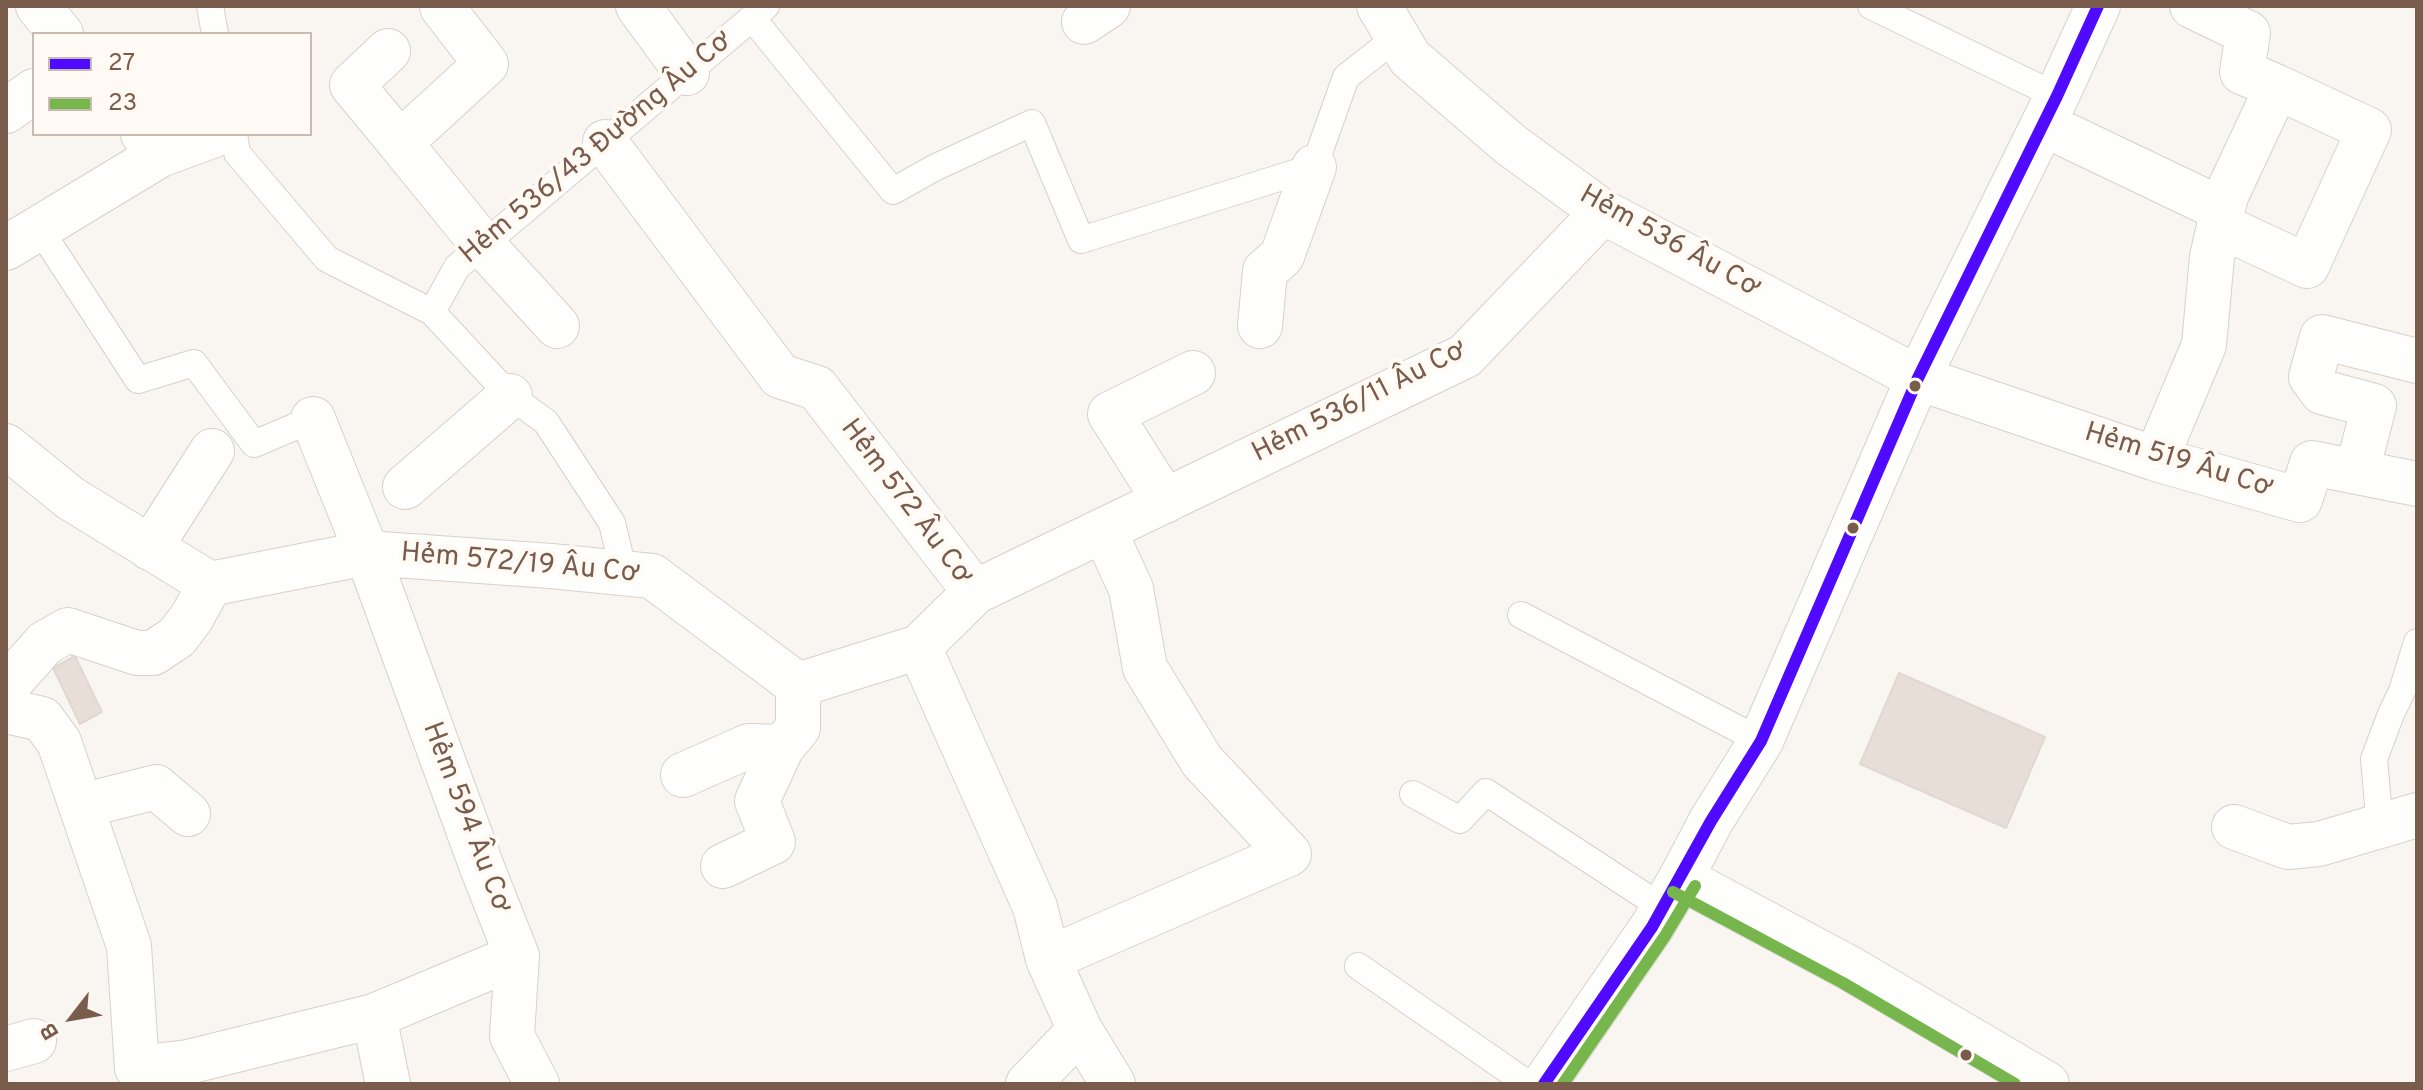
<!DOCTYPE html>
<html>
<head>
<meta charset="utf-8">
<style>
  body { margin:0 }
  #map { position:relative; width:2423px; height:1090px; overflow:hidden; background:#f9f5f0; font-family:Overpass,sans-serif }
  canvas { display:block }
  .frame { position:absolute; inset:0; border:8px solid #7a5c4d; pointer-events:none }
  .legend { position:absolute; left:32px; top:32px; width:280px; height:104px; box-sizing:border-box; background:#fffaf3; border:2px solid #cabbb1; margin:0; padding:10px 14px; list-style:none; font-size:24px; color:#7a5c4d }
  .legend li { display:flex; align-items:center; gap:16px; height:40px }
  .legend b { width:40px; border:2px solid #cabbb1 }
  .north { position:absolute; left:32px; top:978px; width:80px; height:80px; -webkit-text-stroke:6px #fffaf3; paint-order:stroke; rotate:239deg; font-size:22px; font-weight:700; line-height:32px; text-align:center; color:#7a5c4d }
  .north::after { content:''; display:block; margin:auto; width:28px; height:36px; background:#7a5c4d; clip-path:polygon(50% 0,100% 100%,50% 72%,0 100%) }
</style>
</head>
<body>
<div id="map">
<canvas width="2423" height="1090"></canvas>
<div class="frame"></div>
<ul class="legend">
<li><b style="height:10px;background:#4f0aff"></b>27</li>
<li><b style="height:10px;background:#76b64d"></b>23</li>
</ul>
<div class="north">B</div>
</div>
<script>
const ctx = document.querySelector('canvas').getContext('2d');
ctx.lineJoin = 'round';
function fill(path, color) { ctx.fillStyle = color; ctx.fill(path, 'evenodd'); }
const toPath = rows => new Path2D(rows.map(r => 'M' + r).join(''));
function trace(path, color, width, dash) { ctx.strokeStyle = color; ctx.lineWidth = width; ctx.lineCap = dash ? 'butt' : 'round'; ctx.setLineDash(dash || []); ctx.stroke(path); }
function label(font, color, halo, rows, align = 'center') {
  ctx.font = font + ' Overpass,sans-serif'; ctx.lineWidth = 8; ctx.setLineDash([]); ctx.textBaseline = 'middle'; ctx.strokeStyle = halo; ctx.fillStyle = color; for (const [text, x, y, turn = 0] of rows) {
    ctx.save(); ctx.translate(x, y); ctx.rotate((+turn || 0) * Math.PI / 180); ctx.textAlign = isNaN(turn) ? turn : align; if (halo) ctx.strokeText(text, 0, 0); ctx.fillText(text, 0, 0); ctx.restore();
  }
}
const building = toPath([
  [75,656,102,712,80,724,53,668,75,656],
  [1899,673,2045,737,2006,828,1860,764,1899,673]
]);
fill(building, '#e6ded7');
trace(building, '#e2d8d2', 2);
const service = toPath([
  [210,6,215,34],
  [1871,6,2057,96],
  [752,18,893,191,936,167,1032,123,1081,240,1314,167,1346,77,1397,37],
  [234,134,237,153,327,259,432,312,457,267,766,6],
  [39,228,138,380,194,363,254,444,313,419],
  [432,312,510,396,546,422,612,523,624,573],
  [1521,615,1761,741],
  [1413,794,1460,820,1486,792,1663,908],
  [2380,827,2374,759,2391,714,2402,691,2417,642],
  [1358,966,1528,1084]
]);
const minor = toPath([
  [38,6,61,34],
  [638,6,687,73],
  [1379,6,1410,58,1511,145,1603,212,1918,378,2156,459,2300,500,2312,463,2417,484],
  [442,7,486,64,400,143,483,245,557,326],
  [1084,22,1108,6],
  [388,51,352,85,400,143],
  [6,111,34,91],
  [2043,124,2223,210],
  [143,134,160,155,217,134],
  [605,142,780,376,817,388,975,592,919,647,1035,907,1048,959,1080,1030,1113,1084],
  [2219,225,2307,266,2369,130,2277,87],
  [6,248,160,155],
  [1260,326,1265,271,1282,256,1314,167],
  [313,419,367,553,551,566,652,576,798,685,919,647],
  [6,446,70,498,210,584,367,553,483,870,517,956,512,1036,537,1084],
  [2156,459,2204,345,2212,257,2226,196,2277,87,2242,72,2248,33,2192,6],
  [2357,471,2374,406,2322,392,2311,377,2322,337,2417,361],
  [405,487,510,396],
  [1165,501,1110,414,1193,373],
  [150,548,212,451],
  [975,592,1465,356,1603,212],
  [6,687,45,643,68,630,137,653,153,653,177,637,192,617,210,584],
  [6,711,42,719,59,742,129,946,137,1068,188,1062,374,1016,517,956],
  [683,775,749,746,782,747],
  [81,806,156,787,188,814],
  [2234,827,2288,847,2319,844,2417,815],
  [723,866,773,842,757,801,782,747,798,728,798,685],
  [1048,959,1289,854,1202,761,1145,668,1131,589,1104,530],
  [374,1016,388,1084],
  [6,1049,34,1041],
  [1028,1084,1080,1030]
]);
const tertiary = toPath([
  [1681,878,1851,969,2047,1084]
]);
const secondary = toPath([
  [1544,1084,1652,927,1681,878,1711,821,1761,741,1918,378,2057,96,2098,6]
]);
trace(service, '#d7d1cb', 28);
trace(minor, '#d7d1cb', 46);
trace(tertiary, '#d7d1cb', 46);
trace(secondary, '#d9d2cb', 46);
trace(service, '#fefefd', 26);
trace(minor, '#fefefd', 44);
trace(tertiary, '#fefefd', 44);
trace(secondary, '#fefefd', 44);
trace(toPath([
  [1544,1084,1652,927,1711,821,1761,741,1918,378,2057,96,2098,6]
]), '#4f0aff', 12);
trace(toPath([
  [1673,892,1843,983,2015,1084],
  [1563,1084,1665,936,1695,886]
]), '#76b64d', 12);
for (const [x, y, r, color] of [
  [1915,386,7,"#7a5c4d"],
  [1853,528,7,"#7a5c4d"],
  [1966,1055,7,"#7a5c4d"]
]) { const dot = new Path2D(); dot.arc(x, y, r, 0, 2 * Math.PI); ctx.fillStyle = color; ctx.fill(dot); trace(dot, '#fffaf3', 3); }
label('28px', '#7a5c4d', '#fffaf3', [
  ["Hẻm 536/43 Đường Âu Cơ",597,149,-40],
  ["Hẻm 536 Âu Cơ",1669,243,29],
  ["Hẻm 536/11 Âu Cơ",1360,403,-27],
  ["Hẻm 519 Âu Cơ",2178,462,17],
  ["Hẻm 572 Âu Cơ",905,503,53],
  ["Hẻm 572/19 Âu Cơ",520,565,5],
  ["Hẻm 594 Âu Cơ",465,818,69]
]);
</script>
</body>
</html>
